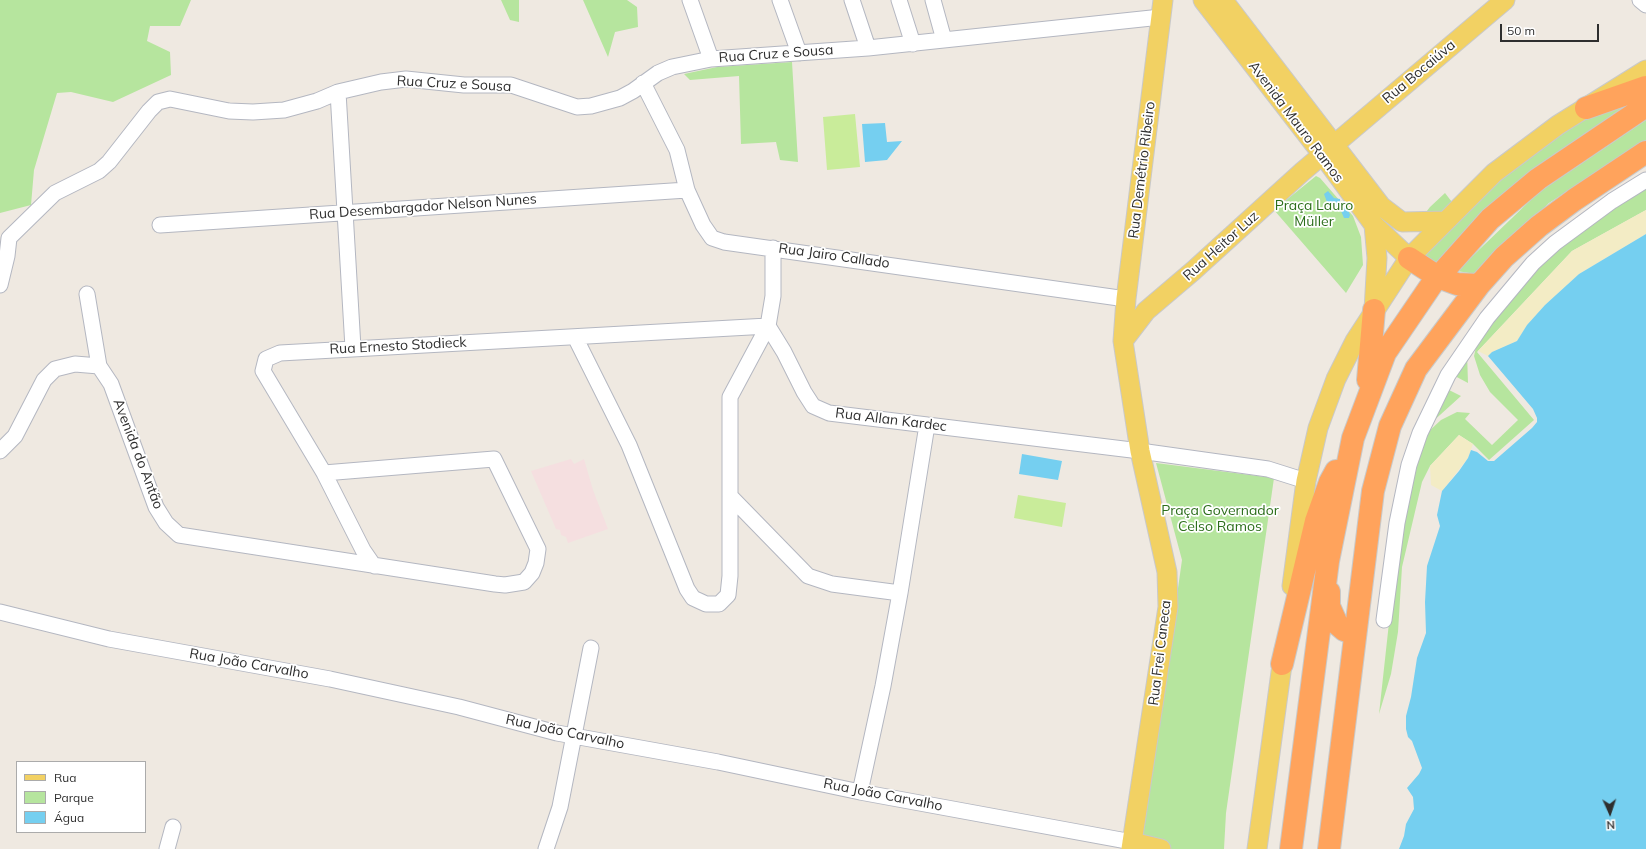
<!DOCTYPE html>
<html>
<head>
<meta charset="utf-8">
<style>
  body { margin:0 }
  #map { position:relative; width:1646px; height:849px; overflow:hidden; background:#efe9e1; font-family:Mulish,sans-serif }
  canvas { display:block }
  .legend { position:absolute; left:16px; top:761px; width:130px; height:72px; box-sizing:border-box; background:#fff; border:1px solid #ababab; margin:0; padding:5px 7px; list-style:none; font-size:12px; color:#2e2e2e }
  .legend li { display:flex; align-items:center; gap:8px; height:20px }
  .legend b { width:20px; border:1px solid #ababab }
  .north { position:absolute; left:1590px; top:793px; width:40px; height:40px; -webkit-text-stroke:3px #fff; paint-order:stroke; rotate:177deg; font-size:11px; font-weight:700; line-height:16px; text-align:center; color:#2e2e2e }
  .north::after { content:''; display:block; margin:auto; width:14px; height:18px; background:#2e2e2e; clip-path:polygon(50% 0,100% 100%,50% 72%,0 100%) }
  .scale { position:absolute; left:1500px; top:24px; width:99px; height:18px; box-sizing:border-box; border:2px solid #2e2e2e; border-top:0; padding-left:5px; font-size:12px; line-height:14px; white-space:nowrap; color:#2e2e2e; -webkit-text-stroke:3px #fff; paint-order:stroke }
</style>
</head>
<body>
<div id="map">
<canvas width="1646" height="849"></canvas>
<ul class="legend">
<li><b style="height:5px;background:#f2d163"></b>Rua</li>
<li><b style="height:11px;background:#b6e59e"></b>Parque</li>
<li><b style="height:11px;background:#75cff0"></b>Água</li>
</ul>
<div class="north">N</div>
<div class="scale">50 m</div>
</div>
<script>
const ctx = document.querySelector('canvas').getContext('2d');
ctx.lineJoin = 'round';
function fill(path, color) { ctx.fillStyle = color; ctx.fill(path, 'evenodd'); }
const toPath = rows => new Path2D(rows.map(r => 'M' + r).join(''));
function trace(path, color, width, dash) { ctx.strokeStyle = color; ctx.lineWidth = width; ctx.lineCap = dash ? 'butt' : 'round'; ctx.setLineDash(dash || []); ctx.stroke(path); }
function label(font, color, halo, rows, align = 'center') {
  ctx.font = font + ' Mulish,sans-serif'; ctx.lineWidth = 3.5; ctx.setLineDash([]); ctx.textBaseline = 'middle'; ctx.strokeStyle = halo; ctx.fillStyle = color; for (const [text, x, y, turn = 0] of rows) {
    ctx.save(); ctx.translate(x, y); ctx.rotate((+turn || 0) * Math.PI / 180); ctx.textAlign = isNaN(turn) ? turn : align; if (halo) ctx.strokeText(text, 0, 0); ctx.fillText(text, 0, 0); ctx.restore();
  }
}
fill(toPath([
  [571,459,574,464,584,459,593,490,608,529,568,543,566,537,561,535,560,530,556,529,531,471]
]), '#f5dfe0');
fill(toPath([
  [0,0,191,0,180,26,150,26,147,41,170,52,171,75,113,102,71,92,57,93,34,170,31,205,0,213],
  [501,0,519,0,519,22,510,20],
  [583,0,627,0,637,7,638,27,615,32,608,57],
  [792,62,798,162,780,160,776,142,741,144,739,76,690,80,684,74,717,67],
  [1646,94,1527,174,1488,206,1437,264,1424,257,1496,180,1541,147,1613,101],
  [1646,120,1646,140,1549,203,1475,274,1457,271,1539,192],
  [1316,176,1320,178,1353,216,1361,237,1363,265,1346,293,1274,210],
  [1646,187,1646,210,1572,251,1477,352,1534,420,1489,460,1473,444,1459,435,1430,466,1422,482,1402,567,1398,632,1391,674,1379,714,1395,568,1417,455,1428,432,1441,420,1457,412,1470,413,1465,419,1492,445,1518,420,1490,392,1480,375,1474,356,1479,334,1545,260,1618,204],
  [1445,193,1455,206,1444,212,1423,216,1430,207],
  [1467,353,1468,383,1453,375],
  [1445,388,1461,396,1430,424],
  [1156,463,1274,478,1226,813,1224,849,1141,849,1182,560]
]), '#b6e59e');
fill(toPath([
  [1646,210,1646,234,1579,274,1545,305,1527,325,1517,341,1492,352,1488,356,1478,351,1572,251],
  [1459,435,1473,444,1468,458,1442,491,1431,485,1430,466]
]), '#f3ecc5');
fill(toPath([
  [855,114,860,167,827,170,823,117],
  [1018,495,1066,503,1062,527,1014,518]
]), '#c9ec9a');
fill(toPath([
  [885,123,887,142,902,141,887,160,865,162,862,124],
  [1328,191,1334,198,1340,199,1340,204,1342,207,1347,207,1350,215,1349,218,1344,218,1341,211,1335,210,1335,205,1327,202,1324,194],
  [1646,234,1646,849,1399,849,1404,836,1406,824,1414,809,1413,797,1407,788,1419,774,1422,768,1412,741,1408,737,1406,729,1406,716,1411,697,1417,658,1426,633,1425,602,1427,566,1440,526,1437,515,1442,491,1459,471,1468,458,1471,450,1477,452,1488,461,1494,461,1532,428,1537,422,1537,418,1533,409,1488,356,1492,352,1517,341,1527,325,1545,305,1579,274],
  [1022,454,1062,461,1058,480,1019,474]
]), '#75cff0');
const minor = toPath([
  [690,0,711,59],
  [780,0,799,53],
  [852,0,868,48],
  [899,0,913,44],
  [933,0,944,40],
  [1640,0,1646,5],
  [643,83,677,150,687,190,703,225,712,238,724,242,1126,299],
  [338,92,353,348],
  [160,225,687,190],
  [0,285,7,256,9,238,55,193,99,171,109,162,149,111,158,102,170,99,229,111,253,112,284,110,317,101,338,92,381,82,406,79,464,85,511,85,577,107,591,106,620,98,633,91,658,73,672,67,711,59,868,48,1161,17],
  [87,294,99,366],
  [768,326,784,352,804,392,813,406,829,413,1140,451,1268,469,1306,481],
  [575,337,629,445,687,589,693,598,706,604,719,604,728,595,730,576,730,397,768,326,773,296,773,248],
  [0,451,15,436,44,380,55,369,75,364,99,366,111,384,156,507,166,523,179,535,495,584,505,585,524,582,532,573,536,563,538,549,494,459,324,473],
  [730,496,808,576,832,584,900,593,927,425],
  [374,566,363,550,324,473,263,371,266,359,280,353,768,326],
  [0,612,109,639,330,679,459,707,557,733,718,762,860,792,1132,842],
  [1384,620,1397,523,1409,465,1420,433,1448,375,1487,318,1533,263,1555,243,1612,201,1646,180],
  [860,792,883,686,900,593],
  [167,849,173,827],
  [546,849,560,807,591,648]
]);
const major = toPath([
  [1203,0,1322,154,1374,225,1409,258],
  [1223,0,1381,206,1402,222,1446,221],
  [1374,225,1377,258,1374,310],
  [1123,341,1146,311,1193,271,1302,172,1505,0],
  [1292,586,1306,481,1318,428,1336,379,1355,341,1409,258,1494,173,1558,125,1646,70],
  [1132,842,1161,849],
  [1131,849,1168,607,1167,572,1140,451,1123,341,1126,299,1163,0],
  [1257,849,1284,650]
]);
const highway = toPath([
  [1586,108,1646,87],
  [1409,258,1438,277,1457,284,1479,285],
  [1368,380,1374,310],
  [1329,592,1329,606,1337,624,1344,630,1355,634],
  [1282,664,1316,521,1330,482,1336,471],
  [1291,849,1328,561,1353,438,1385,353,1432,284,1490,219,1538,179,1646,106],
  [1329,849,1373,491,1390,426,1416,369,1479,285,1504,257,1539,226,1574,200,1646,152]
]);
trace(minor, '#b4b7c1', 17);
trace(major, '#c9c9c9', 21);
trace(highway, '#c9c9c9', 24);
trace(minor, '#fff', 15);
trace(major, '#f2d163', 19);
trace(highway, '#ffa35c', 22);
label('14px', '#2e2e2e', '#fff', [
  ["Rua Cruz e Sousa",776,54,-4],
  ["Rua Bocaiúva",1419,72,-40],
  ["Rua Cruz e Sousa",454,84,3],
  ["Avenida Mauro Ramos",1296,122,53],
  ["Rua Demétrio Ribeiro",1142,170,-83],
  ["Rua Desembargador Nelson Nunes",423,207,-4],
  ["Rua Heitor Luz",1221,246,-42],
  ["Rua Jairo Callado",834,256,8],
  ["Rua Ernesto Stodieck",398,346,-3],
  ["Rua Allan Kardec",891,420,7],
  ["Avenida do Antão",138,454,69],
  ["Rua Frei Caneca",1160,653,-83],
  ["Rua João Carvalho",249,664,10],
  ["Rua João Carvalho",565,732,12],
  ["Rua João Carvalho",883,795,11]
]);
label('14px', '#2c6e1b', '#fff', [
  ["Praça Lauro",1314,206],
  ["Müller",1314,222],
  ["Praça Governador",1220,511],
  ["Celso Ramos",1220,527]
]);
</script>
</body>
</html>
